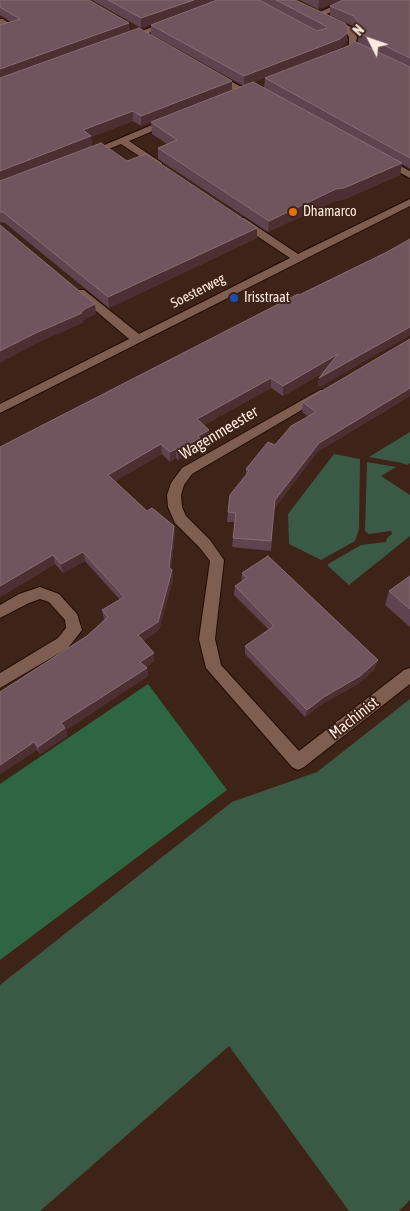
<!DOCTYPE html>
<html>
<head>
<meta charset="utf-8">
<style>
  body { margin:0 }
  #map { position:relative; width:410px; height:1211px; overflow:hidden; background:#3e2318; font-family:"Asap Condensed",sans-serif }
  canvas { display:block }
  .north { position:absolute; left:345px; top:15px; width:50px; height:50px; -webkit-text-stroke:4px #3e2318; paint-order:stroke; rotate:311deg; font-size:14px; font-weight:700; line-height:20px; text-align:center; color:#fce9e1 }
  .north::after { content:''; display:block; margin:auto; width:18px; height:22px; background:#fce9e1; clip-path:polygon(50% 0,100% 100%,50% 72%,0 100%) }
</style>
</head>
<body>
<div id="map">
<canvas width="410" height="1211"></canvas>
<div class="north">N</div>
</div>
<script>
const ctx = document.querySelector('canvas').getContext('2d');
ctx.lineJoin = 'round';
function fill(path, color) { ctx.fillStyle = color; ctx.fill(path, 'evenodd'); }
const toPath = rows => new Path2D(rows.map(r => 'M' + r).join(''));
function trace(path, color, width, dash) { ctx.strokeStyle = color; ctx.lineWidth = width; ctx.lineCap = dash ? 'butt' : 'round'; ctx.setLineDash(dash || []); ctx.stroke(path); }
function label(font, color, halo, rows, align = 'center') {
  ctx.font = font + ' "Asap Condensed",sans-serif'; ctx.lineWidth = 4; ctx.setLineDash([]); ctx.textBaseline = 'middle'; ctx.strokeStyle = halo; ctx.fillStyle = color; for (const [text, x, y, turn = 0] of rows) {
    ctx.save(); ctx.translate(x, y); ctx.rotate((+turn || 0) * Math.PI / 180); ctx.textAlign = isNaN(turn) ? turn : align; if (halo) ctx.strokeText(text, 0, 0); ctx.fillText(text, 0, 0); ctx.restore();
  }
}
fill(toPath([
  [410,432,410,463,407,465,402,463,369,457],
  [334,454,360,459,359,529,355,541,321,560,289,544,288,514],
  [367,462,396,467,381,476,410,495,410,536,349,585,328,566,328,564,361,545,386,542,387,538,392,534,391,531,369,534,365,531],
  [410,699,410,1200,399,1211,349,1211,229,1046,40,1211,0,1211,0,985,232,802,317,772]
]), '#3b5a45');
fill(toPath([
  [148,684,227,790,0,960,0,784]
]), '#2e6644');
const street = toPath([
  [347,0,358,0,322,16,315,14,347,0],
  [0,19,3,19,17,29,0,35,0,30,6,28,0,25,0,19],
  [328,19,334,19,351,27,357,37,355,47,349,47,349,37,345,31,328,23,328,19],
  [167,21,174,23,129,41,122,39,167,21],
  [214,72,245,89,246,91,245,93,239,93,211,77,211,73,214,72],
  [171,117,174,118,174,122,129,141,162,163,162,167,156,167,121,144,91,156,88,157,83,154,171,117],
  [383,157,410,171,410,178,380,162,380,158,383,157],
  [410,199,410,206,0,413,0,404,129,339,76,294,74,292,76,290,84,290,139,334,290,258,236,222,235,220,236,218,244,218,298,254,410,199],
  [320,390,324,391,326,394,324,397,192,474,184,485,181,495,182,507,186,516,210,540,224,560,215,639,221,665,299,751,404,670,410,668,410,684,304,767,298,770,292,767,206,668,199,639,210,561,200,548,175,523,168,507,167,495,171,483,182,468,320,390],
  [40,587,59,594,77,614,82,630,68,648,0,688,0,673,58,638,66,628,65,620,49,602,40,599,29,603,0,618,0,605,19,594,40,587]
]);
trace(street, '#240b03', 2);
fill(street, '#7d5e51');
fill(toPath([
  [0,0,130,32,232,90,244,86,151,34,151,25,163,20,141,28,92,0,295,0,348,28,346,43,339,48,254,82,264,88,265,78,358,43,359,36,353,26,330,15,330,6,410,0,410,169,402,164,400,175,343,200,335,201,268,232,158,159,158,148,167,144,152,134,151,122,141,126,133,121,91,137,92,146,51,162,127,161,257,238,109,308,5,223,0,222,0,25,11,22,0,15],
  [298,0,342,0,318,9,300,0],
  [410,239,410,335,318,388,319,378,324,372,283,396,271,388,204,425,209,430,209,440,200,445,200,448,178,460,176,458,170,462,162,454,115,481,147,511,152,508,174,526,175,535,171,568,172,570,173,579,159,630,143,641,154,653,154,661,146,667,147,668,148,676,66,730,67,736,40,754,37,750,0,774,0,692,87,636,104,620,104,619,102,610,120,600,85,561,63,573,55,564,0,597,0,447,298,294,299,295,387,252],
  [410,339,410,396,317,452,274,509,271,551,232,547,235,522,227,522,228,512,246,475,246,469,308,416,302,412,303,402],
  [242,573,375,669,358,684,322,704,305,717,245,654,245,646,269,630,234,595,235,586,241,582],
  [410,576,410,627,385,605,389,591]
]), '#5f434f');
fill(toPath([
  [194,0,220,0,141,28,141,18],
  [319,0,342,0,318,9],
  [129,23,130,33,0,79,0,69],
  [347,33,346,43,339,48,244,86,244,76],
  [232,81,232,91,141,126,141,116],
  [133,111,133,121,91,137,92,146,0,182,0,171,83,130],
  [402,163,400,175,343,200,335,201,268,232,269,221,336,189],
  [257,228,257,238,109,308,108,297],
  [95,304,96,314,86,319,83,321,83,323,37,343,0,363,0,351,81,312,85,309],
  [410,327,410,335,318,388,319,378],
  [338,354,336,364,283,396,283,386],
  [271,378,271,388,197,429,197,419],
  [410,388,410,396,317,452,274,509,275,500,319,443],
  [209,430,209,440,200,445,200,448,178,460,178,450,198,436],
  [161,444,162,454,109,485,108,475],
  [176,449,176,458,170,462,170,452],
  [174,526,175,535,170,576,169,567],
  [83,552,85,561,63,573,61,564],
  [53,555,55,564,0,597,0,586],
  [172,570,173,579,159,630,139,644,138,635],
  [154,653,154,661,141,670,140,662],
  [378,660,375,669,358,684,322,704,305,717,307,710,324,697],
  [147,668,148,676,66,730,67,736,40,754,38,747,61,723],
  [34,742,37,750,0,774,0,765]
]), '#4b2f32');
const building = toPath([
  [0,0,89,0,129,23,0,69,0,25,20,19,0,7,0,0],
  [108,0,194,0,141,18,108,0],
  [217,0,259,0,317,31,327,28,326,26,276,0,295,0,345,23,348,28,347,33,340,39,244,76,151,25,217,0],
  [343,0,410,0,410,58,359,33,360,26,354,16,330,6,343,0],
  [139,28,232,81,141,116,133,111,83,130,91,136,0,171,0,78,139,28],
  [354,41,410,67,410,158,265,78,348,46,354,41],
  [253,82,402,163,344,188,336,189,269,221,158,148,177,140,151,122,253,82],
  [101,143,127,161,146,154,257,228,108,297,3,212,0,212,0,181,101,143],
  [0,225,95,304,85,309,81,312,82,313,36,333,0,351,0,225],
  [410,239,410,327,319,378,338,354,283,386,271,378,197,419,209,430,198,436,200,438,178,450,176,449,170,452,161,444,108,475,147,511,152,508,174,526,169,567,172,570,158,622,138,635,154,653,140,662,147,668,61,723,65,728,38,747,34,742,0,765,0,692,87,636,108,617,102,610,124,597,83,552,61,564,53,555,0,586,0,447,298,294,299,295,387,252,410,239],
  [410,339,410,388,319,443,275,500,271,541,233,538,236,513,228,512,230,495,249,471,246,469,268,442,275,445,291,426,316,412,303,402,410,339],
  [268,556,378,660,360,676,324,697,307,710,245,646,274,626,235,586,247,578,242,573,268,556],
  [410,576,410,609,389,591,410,576]
]);
fill(building, '#70555f');
trace(building, '#866c73', 1);
for (const [x, y, r, color] of [
  [293,212,5,"#e8710a"],
  [234,298,5,"#1a4fb4"]
]) { const dot = new Path2D(); dot.arc(x, y, r, 0, 2 * Math.PI); ctx.fillStyle = color; ctx.fill(dot); trace(dot, '#3e2318', 2); }
label('14px', '#fce9e1', '#3e2318', [
  ["Dhamarco",303,212],
  ["Irisstraat",244,298]
], 'left');
label('14px', '#fce9e1', '#3e2318', [
  ["Soesterweg",198,291,-27]
]);
label('16px', '#fce9e1', '#3e2318', [
  ["Wagenmeester",219,433,-31],
  ["Machinist",354,718,-38]
]);
</script>
</body>
</html>
